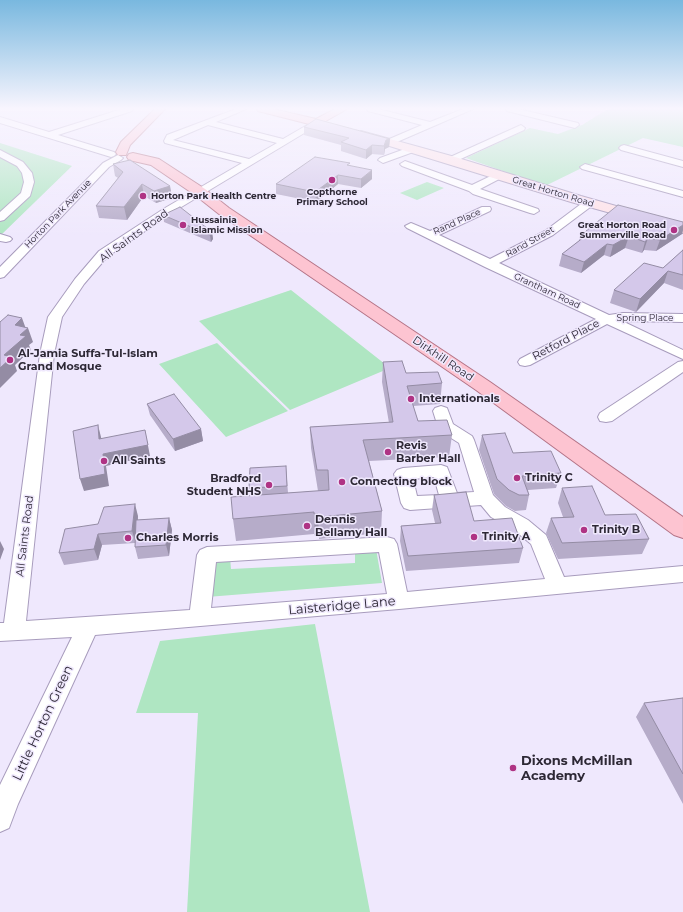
<!DOCTYPE html>
<html>
<head>
<meta charset="utf-8">
<style>
  body { margin:0 }
  canvas { display:block; background:#efe8fd }
</style>
</head>
<body>
<canvas width="683" height="912"></canvas>
<script>
const ctx = document.querySelector('canvas').getContext('2d');
ctx.lineJoin = 'round';
function fill(path, color) { ctx.fillStyle = color; ctx.fill(path, 'evenodd'); }
const toPath = rows => new Path2D(rows.map(r => 'M' + r).join(''));
function trace(path, color, width, dash) { ctx.strokeStyle = color; ctx.lineWidth = width; ctx.lineCap = dash ? 'butt' : 'round'; ctx.setLineDash(dash || []); ctx.stroke(path); }
function label(font, color, halo, rows, align = 'center') {
  ctx.font = font + ' Montserrat,sans-serif'; ctx.lineWidth = 3; ctx.setLineDash([]); ctx.textBaseline = 'middle'; ctx.strokeStyle = halo; ctx.fillStyle = color; for (const [text, x, y, turn = 0] of rows) {
    ctx.save(); ctx.translate(x, y); ctx.rotate((+turn || 0) * Math.PI / 180); ctx.textAlign = isNaN(turn) ? turn : align; if (halo) ctx.strokeText(text, 0, 0); ctx.fillText(text, 0, 0); ctx.restore();
  }
}
fill(toPath([
  [608,109,683,109,683,147,643,138,545,186,466,158,530,128,558,134,582,125],
  [0,143,72,166,0,236],
  [427,182,444,188,417,200,400,193],
  [291,290,390,368,290,410,199,321],
  [217,343,288,411,226,437,159,364],
  [376,549,382,583,207,597,211,559,230,557,231,569,355,563,355,551],
  [315,624,370,912,187,912,198,713,136,713,160,641]
]), '#afe6c2');
const street = toPath([
  [122,109,133,109,132,111,58,135,114,152,116,154,114,156,111,157,0,123,0,117,49,132,122,109],
  [236,109,246,109,216,122,283,139,314,121,317,120,321,123,173,212,107,257,84,284,62,317,54,354,26,621,190,610,197,555,200,550,207,547,387,537,394,539,397,544,407,592,545,579,531,544,514,530,491,517,481,505,410,510,404,508,401,503,394,474,397,470,403,468,441,465,447,467,457,493,474,492,459,443,440,431,438,427,433,411,435,408,441,406,447,408,453,424,472,436,474,440,493,495,505,507,528,520,546,535,564,577,683,566,683,582,399,609,95,635,18,804,9,828,0,832,0,785,72,637,0,641,0,623,4,623,40,354,48,317,75,279,99,251,165,208,242,163,165,143,164,141,167,135,236,109],
  [208,125,277,143,249,159,173,140,208,125],
  [434,477,439,495,417,496,413,479,434,477],
  [379,552,387,594,211,608,216,562,379,552],
  [367,109,378,109,430,122,463,109,473,109,390,145,386,142,387,140,422,125,368,111,367,109],
  [506,109,518,109,578,123,579,125,575,128,507,111,506,109],
  [521,125,525,128,524,130,454,162,451,163,446,160,448,158,521,125],
  [624,145,683,161,683,167,621,150,619,148,621,146,624,145],
  [413,146,416,147,418,149,416,151,383,163,378,160,380,158,413,146],
  [0,150,23,162,32,173,34,182,30,196,4,220,0,221,0,212,21,193,24,182,22,173,17,166,0,157,0,150],
  [118,155,123,158,121,160,109,167,4,277,0,278,0,267,103,163,118,155],
  [405,161,472,185,497,173,503,173,505,175,503,177,480,189,538,209,539,211,534,214,530,213,473,194,469,191,402,166,400,164,405,161],
  [585,164,683,191,683,197,582,169,580,167,585,164],
  [589,200,593,201,594,203,593,205,553,235,499,263,609,315,623,313,683,314,683,322,622,321,683,350,683,359,607,324,530,365,525,366,520,365,518,362,520,359,596,319,485,267,407,228,405,226,411,223,430,231,482,207,490,207,491,209,490,211,439,235,490,259,545,231,585,201,589,200],
  [0,234,10,237,12,239,10,241,6,242,0,241,0,234],
  [683,361,683,372,612,421,606,422,600,421,598,417,600,413,678,362,683,361]
]);
const secondary = toPath([
  [361,131,455,157,581,196,683,225,683,233,571,202,357,136,355,134,361,131]
]);
const primary = toPath([
  [155,109,165,109,130,145,126,155,118,155,116,152,121,142,155,109],
  [257,109,273,109,316,119,335,109,347,109,317,126,258,111,257,109],
  [133,153,159,159,205,189,229,208,490,382,683,517,683,538,674,535,476,390,219,214,195,195,151,165,129,160,127,157,129,154,133,153]
]);
trace(street, '#a89cbd', 2);
trace(secondary, '#a89cbd', 2);
trace(primary, '#b47487', 2);
fill(street, '#fff');
fill(secondary, '#fee2e8');
fill(primary, '#fdc4d1');
fill(toPath([
  [304,127,390,139,389,147,385,149,384,155,372,154,366,159,341,151,341,145,304,135],
  [113,164,170,186,172,198,156,203,144,196,127,220,99,218,96,206,118,178,115,176],
  [350,165,372,179,361,188,338,184,316,202,276,194,276,184],
  [163,215,212,232,213,239,211,242,164,222],
  [683,222,683,230,682,234,656,251,644,250,642,253,625,248,610,257,604,255,581,273,559,266,562,254,579,241,580,236],
  [683,250,683,290,664,283,636,312,610,303,614,290,663,268],
  [383,362,406,373,442,383,440,404,413,406,418,421,452,435,449,457,369,461,382,511,381,533,319,539,319,536,315,536,314,534,236,541,233,519,250,496,249,488,286,466,288,493,318,491,311,448,310,427,389,423,382,382],
  [147,404,201,429,203,441,175,451,150,415],
  [482,435,513,453,561,473,556,488,528,490,529,495,526,510,515,511,506,506,494,494,479,450],
  [562,488,605,515,649,539,642,554,558,559,546,533,551,518,563,517,558,503],
  [434,495,474,521,523,548,519,563,406,571,400,541,401,526,435,523,432,510],
  [138,516,138,520,169,518,172,530,169,556,138,559,135,547,135,543,102,545,98,560,64,565,59,553,98,524],
  [683,698,683,804,636,717,644,703]
]), '#b6acc9');
fill(toPath([
  [390,139,389,147,385,149,384,155,384,146,386,140],
  [372,145,372,154,366,159,366,150],
  [372,170,372,179,361,188,361,179],
  [338,175,338,184,316,202,315,192],
  [142,184,144,196,127,220,124,207],
  [170,186,172,198,156,203,154,191],
  [683,225,683,230,682,234,656,251,660,240],
  [212,232,213,239,211,242,210,235],
  [629,236,625,248,610,257,613,245],
  [648,238,644,250,642,253,645,242],
  [607,244,604,255,581,273,584,262],
  [668,271,664,283,636,312,640,299],
  [22,318,26,329,28,328,33,342,29,345,31,350,15,365,17,371,0,388,0,368,15,325],
  [98,425,101,437,103,451,99,439],
  [201,429,203,441,175,451,173,439],
  [145,430,150,456,106,466,109,486,84,491,80,479,103,454],
  [135,504,138,516,136,543,132,531],
  [314,514,318,514,319,536,315,536],
  [169,518,172,530,169,556,166,545],
  [98,534,102,545,98,560,94,549],
  [0,541,4,549,0,560]
]), '#948ca4');
const building = toPath([
  [316,119,390,139,386,140,384,146,372,145,366,150,341,142,349,138,304,127,316,119],
  [315,157,350,163,347,165,372,170,361,179,338,175,315,192,276,184,315,157],
  [130,160,170,186,154,191,142,184,124,207,96,206,123,172,113,164,130,160],
  [618,205,683,222,683,225,660,240,648,238,645,242,629,236,613,245,607,244,584,262,562,254,584,237,580,236,618,205],
  [180,207,212,232,210,235,163,215,180,207],
  [683,250,683,275,668,271,640,299,614,290,644,263,663,268,683,250],
  [8,315,22,318,15,325,28,328,20,335,26,336,4,355,12,357,0,368,0,322,8,315],
  [402,361,406,373,438,372,442,383,407,386,418,421,447,420,452,435,363,440,382,511,319,517,318,514,314,514,314,512,233,519,231,497,329,490,328,470,317,470,310,427,393,422,383,362,402,361],
  [174,394,201,429,173,439,147,404,174,394],
  [98,425,99,439,145,430,148,445,103,454,105,474,80,479,73,431,98,425],
  [505,433,513,453,551,451,561,473,522,476,529,495,519,495,509,490,497,479,482,435,505,433],
  [286,466,287,486,249,488,250,468,286,466],
  [592,486,605,515,636,514,649,539,562,543,551,518,574,517,562,488,592,486],
  [466,492,474,521,512,518,523,548,408,556,401,526,441,523,434,495,466,492],
  [135,504,132,531,98,534,94,549,59,553,65,529,98,524,104,507,135,504],
  [169,518,166,545,135,547,136,520,169,518],
  [683,698,683,774,644,703,683,698]
]);
fill(building, '#d4c8ea');
trace(building, '#948ca4', 1);
const sky = ctx.createLinearGradient(0, 0, 0, 236);
sky.addColorStop(0, '#79b8df');
sky.addColorStop(0.46, '#f8f5fe');
sky.addColorStop(1, '#f8f5fe00');
ctx.fillStyle = sky;
ctx.fillRect(0, 0, 683, 236);
for (const [x, y, r, color] of [
  [332,180,4,"#af3384"],
  [143,196,4,"#af3384"],
  [183,225,4,"#af3384"],
  [674,230,4,"#af3384"],
  [10,360,4,"#af3384"],
  [411,399,4,"#af3384"],
  [388,452,4,"#af3384"],
  [104,461,4,"#af3384"],
  [517,478,4,"#af3384"],
  [342,482,4,"#af3384"],
  [269,485,4,"#af3384"],
  [307,526,4,"#af3384"],
  [584,530,4,"#af3384"],
  [474,537,4,"#af3384"],
  [128,538,4,"#af3384"],
  [513,768,4,"#af3384"]
]) { const dot = new Path2D(); dot.arc(x, y, r, 0, 2 * Math.PI); ctx.fillStyle = color; ctx.fill(dot); trace(dot, '#efe8fd', 1.5); }
label('bold 9px', '#2d2835', '#efe8fd', [
  ["Copthorne",332,192,"center"],
  ["Primary School",332,202,"center"],
  ["Horton Park Health Centre",151,196],
  ["Hussainia",191,220],
  ["Islamic Mission",191,230],
  ["Great Horton Road",666,225,"right"],
  ["Summerville Road",666,235,"right"]
], 'left');
label('9px', '#2d2835', '#efe8fd', [
  ["Great Horton Road",553,192,17],
  ["Horton Park Avenue",58,214,-46],
  ["Rand Place",457,222,-24],
  ["Rand Street",530,242,-29],
  ["Grantham Road",547,291,25],
  ["Spring Place",645,318]
]);
label('11px', '#2d2835', '#efe8fd', [
  ["All Saints Road",134,236,-36],
  ["Retford Place",566,340,-28],
  ["Dirkhill Road",443,359,34],
  ["All Saints Road",25,536,-83]
]);
label('bold 11px', '#2d2835', '#efe8fd', [
  ["Al-Jamia Suffa-Tul-Islam",18,354],
  ["Grand Mosque",18,367],
  ["Internationals",419,399],
  ["Revis",396,446],
  ["Barber Hall",396,459],
  ["All Saints",112,461],
  ["Trinity C",525,478],
  ["Bradford",261,479,"right"],
  ["Student NHS",261,492,"right"],
  ["Connecting block",350,482],
  ["Dennis",315,520],
  ["Bellamy Hall",315,533],
  ["Trinity B",592,530],
  ["Trinity A",482,537],
  ["Charles Morris",136,538]
], 'left');
label('13px', '#2d2835', '#efe8fd', [
  ["Laisteridge Lane",342,606,-5],
  ["Little Horton Green",43,723,-65]
]);
label('bold 13px', '#2d2835', '#efe8fd', [
  ["Dixons McMillan",521,761],
  ["Academy",521,776]
], 'left');
</script>
</body>
</html>
